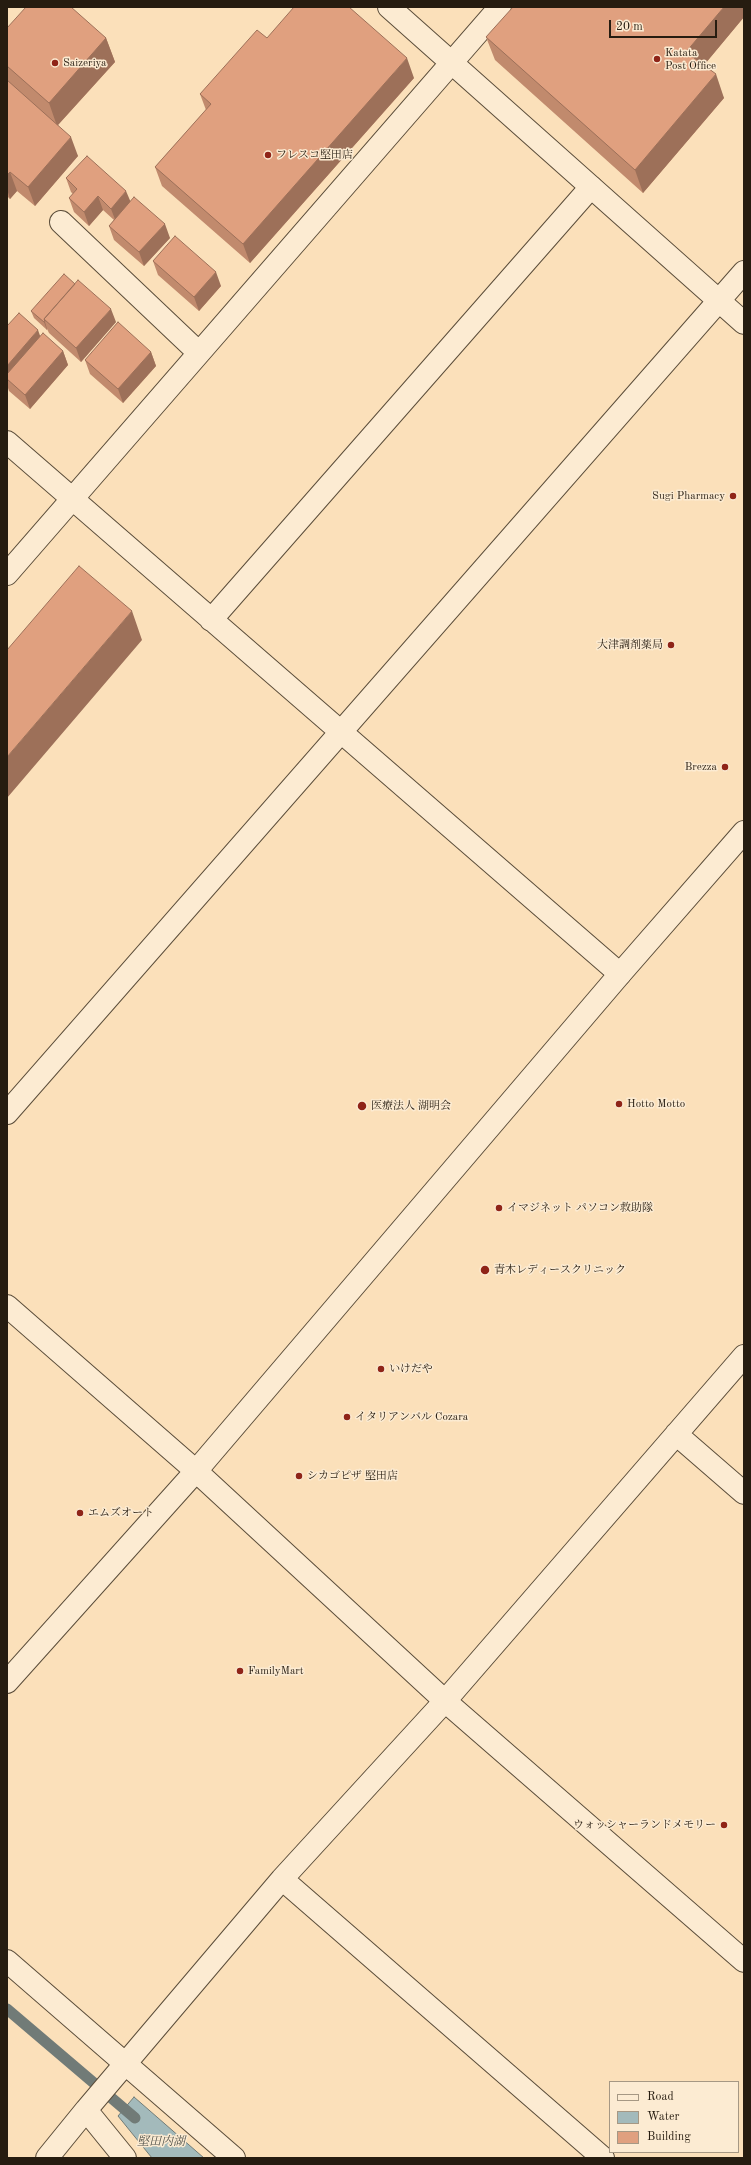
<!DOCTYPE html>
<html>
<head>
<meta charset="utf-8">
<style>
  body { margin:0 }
  #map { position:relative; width:751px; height:2165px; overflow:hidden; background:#fbe0ba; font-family:"Old Standard TT",serif }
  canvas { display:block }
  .frame { position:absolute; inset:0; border:8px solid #261c10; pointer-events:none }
  .legend { position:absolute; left:609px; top:2081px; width:130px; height:72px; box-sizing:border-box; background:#fcebd2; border:1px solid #a69884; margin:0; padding:5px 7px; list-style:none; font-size:12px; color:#261c10 }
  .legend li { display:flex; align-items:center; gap:8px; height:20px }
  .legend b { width:20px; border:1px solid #a69884 }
  .scale { position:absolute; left:609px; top:20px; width:108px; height:18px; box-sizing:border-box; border:2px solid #261c10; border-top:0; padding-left:5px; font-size:12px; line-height:14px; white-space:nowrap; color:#261c10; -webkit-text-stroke:3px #fcebd2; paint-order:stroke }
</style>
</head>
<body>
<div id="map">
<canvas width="751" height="2165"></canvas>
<div class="frame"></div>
<ul class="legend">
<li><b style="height:5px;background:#fcebd2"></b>Road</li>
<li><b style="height:11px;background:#a3babb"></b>Water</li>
<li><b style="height:11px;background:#e0a07f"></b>Building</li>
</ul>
<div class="scale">20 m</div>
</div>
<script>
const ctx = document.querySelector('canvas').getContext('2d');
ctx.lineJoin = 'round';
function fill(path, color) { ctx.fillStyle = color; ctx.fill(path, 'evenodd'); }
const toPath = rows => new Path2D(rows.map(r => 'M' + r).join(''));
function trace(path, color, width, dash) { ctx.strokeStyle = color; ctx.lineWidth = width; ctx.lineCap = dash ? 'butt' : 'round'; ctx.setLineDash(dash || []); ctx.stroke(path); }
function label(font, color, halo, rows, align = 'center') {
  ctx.font = font + ' "Old Standard TT","Noto Serif JP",serif'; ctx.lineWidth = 3; ctx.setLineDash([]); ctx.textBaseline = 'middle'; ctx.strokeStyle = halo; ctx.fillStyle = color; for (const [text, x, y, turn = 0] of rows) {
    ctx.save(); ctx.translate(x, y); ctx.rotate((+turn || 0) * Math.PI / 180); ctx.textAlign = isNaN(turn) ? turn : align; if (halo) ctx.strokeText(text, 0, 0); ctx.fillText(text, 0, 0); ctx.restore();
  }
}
const water = toPath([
  [134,2097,204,2158,152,2158,118,2116,134,2097]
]);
fill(water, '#a3babb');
trace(water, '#717b77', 1);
trace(toPath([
  [7,2009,135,2118]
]), '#717b77', 11);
const minor = toPath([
  [61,222,199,353],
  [7,442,620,974],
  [7,574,500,7],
  [211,620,591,187],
  [7,1113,744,272],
  [676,1434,744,1493],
  [282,1879,603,2158],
  [7,1961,234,2158],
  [86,2110,282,1879,445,1701,744,1356],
  [47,2158,86,2110,125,2158]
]);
const tertiary = toPath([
  [389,7,744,323],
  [7,1306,196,1471,445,1701,744,1961],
  [7,1682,196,1471,620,974,744,832]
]);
trace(minor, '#5b4d3a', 24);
trace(tertiary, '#5b4d3a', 24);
trace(minor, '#fcebd2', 22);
trace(tertiary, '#fcebd2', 22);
fill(toPath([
  [744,7,744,17,704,65,724,98,643,193,495,60,486,37],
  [7,28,106,38,115,62,58,125,78,156,35,206,17,191,10,199,7,196],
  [267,38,414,78,250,263,162,186,155,167,206,110,200,94],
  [66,178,130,202,170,238,144,266,114,240,109,226,114,220,103,210,89,226,74,212,69,198,73,194,71,192],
  [153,261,221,286,199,311,158,275],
  [31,311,116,322,81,362,49,333,47,329,47,330,34,318],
  [7,326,40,336,63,351,68,365,30,409,9,391,7,385],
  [151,352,156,366,123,403,90,374,85,360]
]), '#c18a6d');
fill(toPath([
  [724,7,744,7,744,17,695,76,686,52],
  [106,38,115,62,57,126,49,103],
  [407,58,414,78,250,263,243,244],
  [716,74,724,98,643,193,635,170],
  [71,137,78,156,35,206,28,187],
  [10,172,17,191,10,199,7,189,7,175],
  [126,191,132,205,116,222,111,209],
  [98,196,103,210,89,226,84,212],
  [165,224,170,238,144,266,139,252],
  [216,272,221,286,199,311,194,297],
  [111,309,116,322,81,362,76,348],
  [44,322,45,322,47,329,47,330],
  [38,330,43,344,7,379,7,366],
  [63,351,68,365,30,409,25,395],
  [151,352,156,366,123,403,118,389],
  [132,611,142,640,7,798,7,757]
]), '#9d7059');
const building = toPath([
  [26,7,71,7,106,38,49,103,7,66,7,28,26,7],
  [294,7,349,7,407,58,243,244,155,167,211,104,200,94,257,30,267,38,294,7],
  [513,7,724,7,686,52,716,74,635,170,486,37,513,7],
  [7,80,71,137,28,187,10,172,7,175,7,80],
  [87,156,126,191,111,209,98,196,84,212,69,198,77,189,66,178,87,156],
  [134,197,165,224,139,252,109,226,134,197],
  [175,236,216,272,194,297,153,261,175,236],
  [64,274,75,284,44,319,45,322,44,322,31,311,64,274],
  [78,280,111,309,76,348,44,319,78,280],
  [19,313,38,330,7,366,7,326,19,313],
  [118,322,151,352,118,389,85,360,118,322],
  [43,333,63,351,25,395,7,379,7,374,43,333],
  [79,566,132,611,7,757,7,650,79,566]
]);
fill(building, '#e0a07f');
trace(building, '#9d7059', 1);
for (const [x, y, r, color] of [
  [657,59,4,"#8f2418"],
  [55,63,4,"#8f2418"],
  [268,155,4,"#8f2418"],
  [733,496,4,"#8f2418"],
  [671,645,4,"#8f2418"],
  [725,767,4,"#8f2418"],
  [619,1104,4,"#8f2418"],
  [362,1106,5,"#8f2418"],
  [499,1208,4,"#8f2418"],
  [485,1270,5,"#8f2418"],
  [381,1369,4,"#8f2418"],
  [347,1417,4,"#8f2418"],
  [299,1476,4,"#8f2418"],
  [80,1513,4,"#8f2418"],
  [240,1671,4,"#8f2418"],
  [724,1825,4,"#8f2418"]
]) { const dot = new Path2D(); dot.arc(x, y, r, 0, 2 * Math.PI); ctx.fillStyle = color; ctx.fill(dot); trace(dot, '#fcebd2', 1.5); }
label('11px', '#261c10', '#fcebd2', [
  ["Katata",665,53],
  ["Post Office",665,66],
  ["Saizeriya",63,63],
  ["フレスコ堅田店",276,155],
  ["Sugi Pharmacy",725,496,"right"],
  ["大津調剤薬局",663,645,"right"],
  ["Brezza",717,767,"right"],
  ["Hotto Motto",627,1104],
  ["医療法人 湖明会",371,1106],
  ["イマジネット パソコン救助隊",507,1208],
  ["青木レディースクリニック",494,1270],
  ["いけだや",389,1369],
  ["イタリアンバル Cozara",355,1417],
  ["シカゴピザ 堅田店",307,1476],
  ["エムズオート",88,1513],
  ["FamilyMart",248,1671],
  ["ウォッシャーランドメモリー",716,1825,"right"]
], 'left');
label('italic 12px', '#52534c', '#fcebd2', [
  ["堅田内湖",161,2142]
]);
</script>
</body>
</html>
